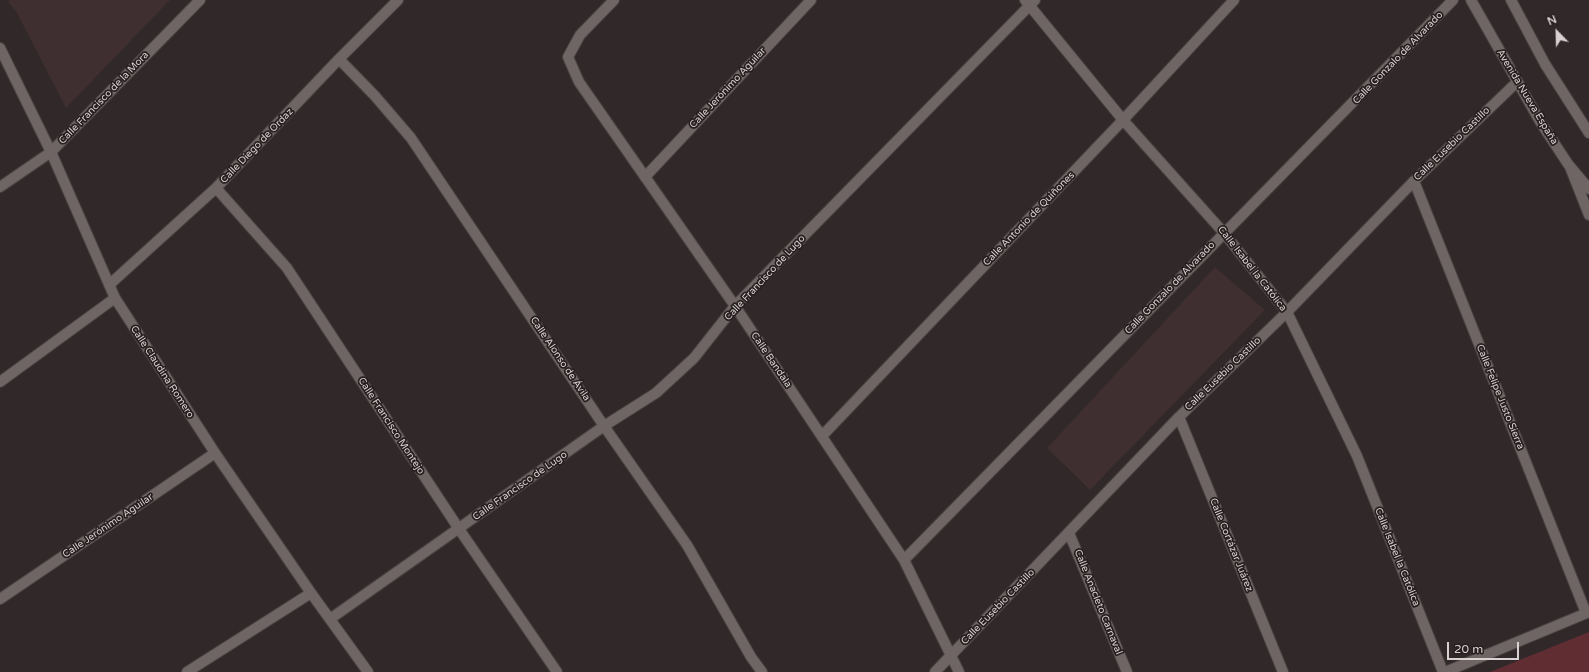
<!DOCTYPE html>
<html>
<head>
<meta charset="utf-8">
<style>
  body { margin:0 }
  #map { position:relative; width:1589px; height:672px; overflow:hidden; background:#312829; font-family:"Varela Round",sans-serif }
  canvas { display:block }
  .north { position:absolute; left:1537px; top:12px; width:40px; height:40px; -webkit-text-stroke:3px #271f1f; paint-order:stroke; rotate:337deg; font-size:11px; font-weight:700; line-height:16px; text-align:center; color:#d7d1d1 }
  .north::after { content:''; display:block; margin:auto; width:14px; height:18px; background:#d7d1d1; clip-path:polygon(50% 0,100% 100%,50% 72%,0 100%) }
  .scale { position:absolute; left:1447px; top:642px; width:72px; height:18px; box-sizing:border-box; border:2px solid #d7d1d1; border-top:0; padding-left:5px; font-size:12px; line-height:14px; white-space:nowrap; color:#d7d1d1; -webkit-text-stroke:3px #271f1f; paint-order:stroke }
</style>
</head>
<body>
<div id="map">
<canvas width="1589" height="672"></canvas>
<div class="north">N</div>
<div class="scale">20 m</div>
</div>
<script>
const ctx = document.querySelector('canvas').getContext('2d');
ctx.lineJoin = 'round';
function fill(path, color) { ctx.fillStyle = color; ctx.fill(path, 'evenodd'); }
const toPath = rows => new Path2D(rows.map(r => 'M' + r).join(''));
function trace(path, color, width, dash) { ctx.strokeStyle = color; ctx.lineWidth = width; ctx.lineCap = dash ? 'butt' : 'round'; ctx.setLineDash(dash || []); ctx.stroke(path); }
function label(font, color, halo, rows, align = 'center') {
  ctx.font = font + ' "Varela Round",sans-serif'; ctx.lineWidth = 3.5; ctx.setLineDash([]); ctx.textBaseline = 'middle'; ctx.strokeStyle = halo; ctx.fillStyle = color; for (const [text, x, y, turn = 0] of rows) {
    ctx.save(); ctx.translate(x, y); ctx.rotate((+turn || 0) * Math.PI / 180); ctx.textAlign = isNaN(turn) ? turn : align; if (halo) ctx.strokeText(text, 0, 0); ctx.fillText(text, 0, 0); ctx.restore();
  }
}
fill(toPath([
  [10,0,170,0,66,108,17,13,8,2],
  [1215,267,1265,310,1090,490,1047,448]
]), '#3f2f30');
fill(toPath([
  [1589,632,1589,672,1490,672]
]), '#602d33');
const minor = toPath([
  [614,0,580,35,568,57,579,82,735,306,904,560,959,672],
  [1025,0,1123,120,1224,233,1287,312,1357,456,1443,672],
  [0,48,51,152,115,298,215,453,311,593,368,672],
  [339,59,375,96,411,138,604,426,687,545,751,657,762,672],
  [1570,167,1589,215],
  [645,177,811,0],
  [1414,181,1586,613],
  [0,187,51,152,200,0],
  [216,188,287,268,459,529,557,672],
  [109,285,216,188,339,59,398,0],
  [0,382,115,298],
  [1179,417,1283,672],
  [822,436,1123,120,1234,0],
  [1069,533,1127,672],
  [904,560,1453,0],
  [0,599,215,453],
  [330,619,604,426,656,393,694,358,735,306,1035,0],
  [187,672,311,593],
  [935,672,1179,417,1287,312,1414,181,1517,82]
]);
const secondary = toPath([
  [1471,0,1541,123,1568,164,1589,189],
  [1511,0,1545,64,1589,133],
  [1445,672,1589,612]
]);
trace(minor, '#4a4343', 12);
trace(secondary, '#4a4343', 12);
trace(minor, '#6f6565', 10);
trace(secondary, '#6f6565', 10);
label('10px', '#d7d1d1', '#271f1f', [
  ["Calle Gonzalo de Alvarado",1398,58,-46],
  ["Calle Jerónimo Aguilar",728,88,-47],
  ["Avenida Nueva España",1527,97,59],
  ["Calle Francisco de la Mora",104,98,-46],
  ["Calle Eusebio Castillo",1452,144,-44],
  ["Calle Diego de Ordaz",257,146,-46],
  ["Calle Antonio de Quiñones",1029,219,-46],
  ["Calle Isabel la Católica",1252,269,52],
  ["Calle Francisco de Lugo",765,278,-47],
  ["Calle Gonzalo de Alvarado",1170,288,-46],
  ["Calle Alonso de Ávila",560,359,56],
  ["Calle Bandala",771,360,56],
  ["Calle Claudina Romero",162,372,57],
  ["Calle Eusebio Castillo",1223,374,-44],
  ["Calle Felipe Justo Sierra",1500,397,68],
  ["Calle Francisco Montejo",391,426,57],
  ["Calle Francisco de Lugo",520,486,-35],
  ["Calle Jerónimo Aguilar",108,526,-34],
  ["Calle Cortázar Juárez",1231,545,68],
  ["Calle Isabel la Católica",1397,557,68],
  ["Calle Anacleto Carnaval",1098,602,68],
  ["Calle Eusebio Castillo",998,607,-46]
]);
</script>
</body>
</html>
